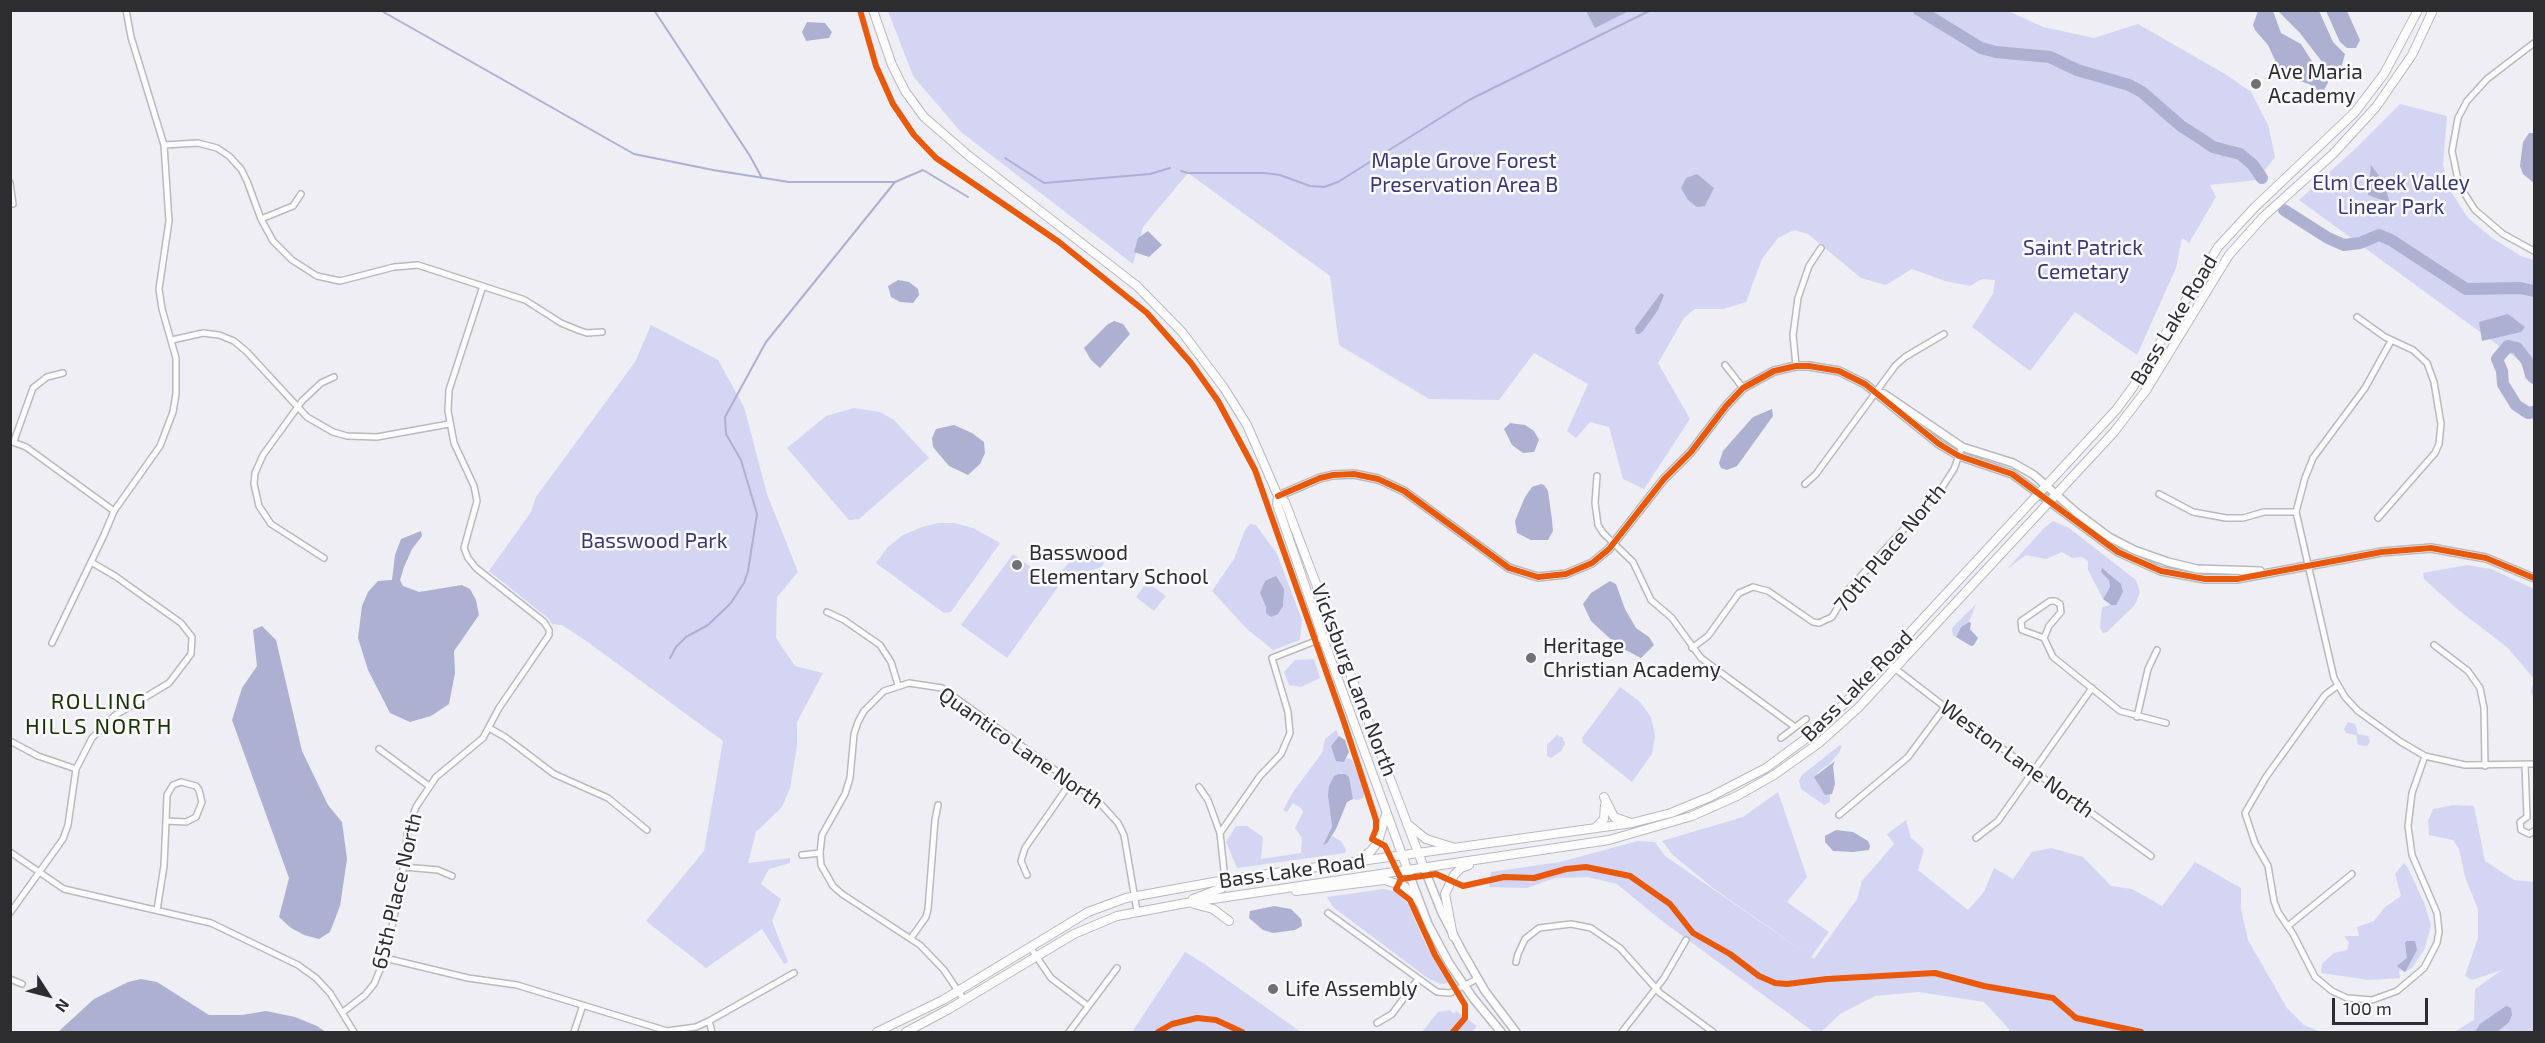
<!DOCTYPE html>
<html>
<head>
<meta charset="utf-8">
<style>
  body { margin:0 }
  #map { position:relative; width:2545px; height:1043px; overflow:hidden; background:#eeeef4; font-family:"Exo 2",sans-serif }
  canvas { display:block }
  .frame { position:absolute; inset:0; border:12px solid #2d2d31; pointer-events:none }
  .north { position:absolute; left:18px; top:965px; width:60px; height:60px; -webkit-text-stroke:4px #fafafe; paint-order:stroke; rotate:126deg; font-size:16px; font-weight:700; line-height:24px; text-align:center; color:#2d2d31 }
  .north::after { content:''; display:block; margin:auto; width:21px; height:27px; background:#2d2d31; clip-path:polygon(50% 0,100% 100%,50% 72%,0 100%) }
  .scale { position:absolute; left:2332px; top:998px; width:96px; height:27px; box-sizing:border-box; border:3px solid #2d2d31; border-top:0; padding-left:8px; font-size:18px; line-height:21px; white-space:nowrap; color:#2d2d31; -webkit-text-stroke:4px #fafafe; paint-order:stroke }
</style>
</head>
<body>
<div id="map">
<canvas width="2545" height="1043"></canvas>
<div class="frame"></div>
<div class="north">N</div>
<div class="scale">100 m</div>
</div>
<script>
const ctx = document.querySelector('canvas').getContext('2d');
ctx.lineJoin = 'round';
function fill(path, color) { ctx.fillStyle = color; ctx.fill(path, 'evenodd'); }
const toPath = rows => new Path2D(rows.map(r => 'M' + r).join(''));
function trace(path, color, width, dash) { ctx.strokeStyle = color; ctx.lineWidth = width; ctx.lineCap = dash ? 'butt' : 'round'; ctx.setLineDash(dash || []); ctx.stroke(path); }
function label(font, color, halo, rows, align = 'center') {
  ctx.font = font + ' "Exo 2",sans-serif'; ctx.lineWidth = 5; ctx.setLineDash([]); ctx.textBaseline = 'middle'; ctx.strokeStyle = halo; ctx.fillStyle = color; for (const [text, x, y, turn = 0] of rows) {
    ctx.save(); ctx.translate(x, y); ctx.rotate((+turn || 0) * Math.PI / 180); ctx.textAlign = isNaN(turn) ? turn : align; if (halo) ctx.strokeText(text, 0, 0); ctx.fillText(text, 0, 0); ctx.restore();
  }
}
fill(toPath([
  [2006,10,2043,27,2094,38,2138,24,2225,74,2251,92,2268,125,2275,157,2257,180,2210,185,2216,197,2189,243,2182,238,2176,268,2137,355,2075,312,2030,371,1972,327,1993,294,1995,280,1982,279,1970,286,1945,281,1912,269,1886,285,1861,278,1808,234,1794,230,1778,238,1762,259,1746,302,1723,309,1695,309,1684,318,1658,363,1690,419,1644,489,1623,479,1609,427,1590,422,1576,438,1567,431,1588,384,1534,353,1499,400,1429,399,1339,345,1330,276,1188,173,1143,227,1133,264,961,132,913,76,888,11],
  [2400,104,2447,116,2443,165,2451,192,2468,218,2492,238,2521,256,2534,260,2534,359,2528,367,2299,200,2355,149],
  [651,325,718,360,744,407,767,494,798,572,777,597,776,638,795,666,823,673,797,722,797,746,790,788,782,807,756,832,748,863,790,858,790,863,769,869,761,884,781,899,772,921,788,962,784,964,762,929,706,968,646,921,704,851,723,741,589,643,562,625,552,624,548,618,489,571,531,512,536,497,635,362],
  [854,408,880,412,894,420,929,458,859,519,849,520,787,448,826,416],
  [2053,521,2069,528,2136,580,2140,592,2135,605,2107,632,2103,633,2100,627,2102,607,2111,605,2118,582,2111,577,2108,571,2110,588,2103,599,2088,570,2088,561,2082,557,2072,558,2062,552,2046,559,2026,555,2007,569,2044,528],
  [938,523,954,523,973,528,1000,543,951,612,944,613,876,563,887,548,903,535,922,527],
  [1250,524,1256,525,1277,554,1302,620,1300,640,1273,650,1247,629,1212,591,1234,559,1245,530],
  [1093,545,1104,564,1101,567,1085,573,1075,583,1061,572,1078,551],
  [1013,554,1058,587,1007,658,961,625],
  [2467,565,2491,569,2534,589,2534,700,2531,691,2534,679,2508,648,2456,608,2424,579,2423,573],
  [1147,582,1166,596,1154,611,1136,597],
  [1976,604,1969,622,1961,627,1956,637,1953,636,1952,628],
  [1314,659,1320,678,1301,687,1289,685,1284,672,1295,660],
  [1620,687,1639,701,1651,717,1655,736,1652,754,1632,782,1583,743,1582,738],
  [2348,722,2355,724,2358,734,2368,736,2370,742,2367,746,2358,745,2356,735,2346,733,2344,729],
  [1336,730,1339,736,1331,746,1343,762,1348,758,1352,760,1365,793,1363,798,1358,800,1353,799,1349,777,1329,803,1332,827,1323,845,1332,836,1341,841,1346,850,1345,853,1237,868,1226,842,1236,826,1247,826,1263,837,1261,859,1301,853,1302,838,1295,828,1303,812,1302,809,1293,803,1287,812,1283,810,1293,792,1322,753,1325,739],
  [1557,735,1563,738,1565,744,1561,751,1551,758,1547,756,1547,745],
  [1840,745,1842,746,1839,753,1829,764,1817,773,1825,794,1830,794,1830,802,1824,805,1801,789,1799,781,1802,775],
  [1778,792,1807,877,1787,902,1829,932,1811,957,1814,959,1857,899,1862,881,1894,844,1887,834,1906,820,1911,838,1924,849,1918,870,1968,910,1984,892,1994,868,2013,879,2032,852,2051,848,2083,857,2111,886,2132,889,2162,906,2195,862,2241,888,2241,909,2248,940,2287,1008,2304,1025,2321,1032,2009,1032,2009,1029,1984,1002,1919,992,1875,996,1840,1014,1821,1032,1814,1032,1662,921,1617,884,1588,877,1555,878,1527,888,1489,887,1491,872,1560,862,1638,841,1655,842,1665,856,1807,954,1713,888,1673,855,1662,841,1743,817],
  [2453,805,2474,806,2485,861,2514,880,2534,882,2534,1032,2454,1032,2474,1020,2475,989,2502,970,2472,980,2465,976,2478,938,2478,909,2465,877,2459,849,2453,840,2429,835,2428,821,2433,809],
  [2404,863,2408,868,2425,905,2431,926,2424,950,2412,968,2405,972,2399,970,2400,978,2369,980,2321,973,2322,964,2326,960,2334,953,2347,950,2349,943,2344,936,2359,936,2357,927,2374,921,2385,907,2401,896,2395,874],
  [1384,889,1397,892,1408,904,1426,945,1449,983,1441,984,1429,979,1333,907,1327,897],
  [1185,952,1203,963,1301,1032,1132,1032],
  [1450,1010,1454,1014,1456,1011,1477,1026,1472,1032,1422,1032,1438,1012]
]), '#d4d5f2');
fill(toPath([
  [1586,11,1586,10,1629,11,1595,28],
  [2258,11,2273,11,2281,33,2301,44,2318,71,2327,78,2328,83,2322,93,2309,84,2287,77,2280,71,2268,45,2255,30,2253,25],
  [2278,11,2319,11,2333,42,2345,54,2340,72,2329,71,2300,33],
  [2326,11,2347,11,2360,40,2356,48,2347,48,2340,42],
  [807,22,825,23,832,32,829,38,806,41,802,32],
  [2529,133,2534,133,2534,183,2523,174,2520,166,2523,142],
  [2371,165,2383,181,2390,203,2368,195],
  [1697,174,1714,188,1705,206,1697,207,1688,200,1681,188,1686,178],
  [1148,231,1162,245,1149,257,1134,252,1138,238],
  [898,280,909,282,918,289,919,295,913,303,900,302,891,297,888,286],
  [1661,293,1664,295,1658,310,1643,331,1639,334,1636,334,1635,328],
  [2508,314,2525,327,2521,332,2482,341,2479,322],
  [1114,321,1123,324,1130,334,1100,368,1091,360,1084,348,1108,324],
  [1772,409,1773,416,1737,466,1727,470,1721,468,1719,463,1723,451,1753,417],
  [1510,423,1525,425,1534,431,1539,440,1534,452,1523,453,1512,445,1504,429],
  [954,425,972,433,984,442,985,453,980,464,968,475,949,466,933,447,932,438,936,429],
  [1541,484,1544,485,1548,491,1552,520,1553,531,1548,540,1531,540,1517,533,1515,521,1525,497,1532,487],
  [421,531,422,536,412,549,404,567,400,580,403,586,419,592,462,585,470,589,476,600,479,615,454,651,455,673,449,704,431,716,410,722,390,713,368,670,358,638,362,606,368,592,378,581,392,580,395,555,401,539],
  [2102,568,2121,584,2123,592,2116,605,2111,605,2103,599,2110,587,2109,580,2101,572],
  [1276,576,1284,589,1283,606,1278,614,1271,617,1266,613,1266,607,1260,593,1265,581],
  [1610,581,1616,584,1625,609,1636,628,1649,637,1654,645,1641,658,1618,646,1591,621,1583,604,1591,593],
  [1969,622,1971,623,1970,629,1978,638,1974,645,1971,646,1956,637,1961,627],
  [262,626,276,640,302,751,328,805,342,822,347,859,340,906,330,932,319,939,304,935,291,928,279,917,289,878,232,720,242,688,257,666,253,630],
  [1339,736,1345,740,1349,752,1344,762,1336,761,1331,746],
  [1835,761,1833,766,1835,784,1832,794,1825,795,1814,777],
  [1339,774,1345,774,1349,777,1353,799,1347,802,1336,829,1327,843,1323,845,1332,827,1328,795,1329,786,1334,776],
  [1836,830,1853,832,1868,841,1870,846,1869,850,1853,852,1833,851,1825,842,1825,836],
  [1274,906,1291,909,1301,919,1302,926,1295,930,1273,933,1263,930,1249,918,1250,911],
  [2407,941,2415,941,2417,950,2405,972,2397,966,2407,958,2405,943],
  [141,979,157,982,209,1015,242,1015,266,1011,295,1017,317,1026,326,1032,58,1032,94,999,128,982],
  [2506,1006,2511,1008,2512,1015,2509,1022,2497,1032,2475,1032,2480,1024]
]), '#aeb0d2');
trace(toPath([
  [380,10,634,154,713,170,789,182,895,182],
  [654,10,750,156,762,178],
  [1005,158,1044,183,1150,174,1170,168],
  [1181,171,1188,173,1265,173,1280,175,1310,186,1324,187,1338,182,1469,100,1651,10],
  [670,658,676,647,686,637,708,625,730,604,744,583,748,571,757,514,741,460,726,434,725,417,766,342,895,182,923,170,968,197]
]), '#aeb0d2', 2);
trace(toPath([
  [1919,10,1981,48,1996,52,2050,57,2077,70,2129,85,2142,92,2181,126,2203,140,2213,147,2240,154,2253,165,2262,178],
  [2284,210,2328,238,2344,245,2360,243,2379,235,2391,240,2466,289,2520,288,2534,291],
  [2534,378,2531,375,2527,361,2517,348,2508,346,2497,359,2502,371,2503,384,2516,405,2528,413,2534,412]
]), '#aeb0d2', 12);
const minor = toPath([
  [2534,43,2487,79,2467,101,2458,118,2452,151,2459,185,2475,210,2503,234,2534,251],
  [164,145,198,143,217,148,229,156,241,169,247,181,261,219,273,241,292,260,317,276,340,281,394,267,418,265,525,300,561,323,578,330,587,333,602,332],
  [10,183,13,204],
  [261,219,293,206,301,194],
  [2357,317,2385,337,2413,350,2427,363,2434,382,2441,424,2439,444,2435,453,2378,518],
  [172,340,203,333,219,335,234,341,247,352,307,417,333,432,347,436,377,437,449,424],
  [2391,341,2365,388,2313,458,2305,478,2296,512,2334,678,2345,697,2358,711,2401,742,2425,756,2465,765,2534,764],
  [1725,365,1743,388],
  [1796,366,1793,335,1798,298,1809,266,1821,248],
  [10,441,26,447,114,511],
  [14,441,33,388,47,377,63,373],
  [1597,476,1595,503,1598,525,1603,533,1633,562,1651,600,1672,618,1701,658,1795,727],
  [1805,484,1816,474,1895,366,1905,357,1944,334],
  [2159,494,2193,512,2226,518,2243,518,2264,512,2296,512],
  [324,558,271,524,259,506,254,484,255,473,263,455,302,401,321,383,334,377],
  [827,612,844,620,880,645,891,662,898,685],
  [2044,638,2022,630,2021,621,2050,601,2055,601,2060,604,2061,612,2049,626,2044,638,2053,657,2120,711,2166,723],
  [52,643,104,535,114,511,160,446,173,412,176,394,176,358,162,309,159,289,169,221,164,145,131,37,126,10],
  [2434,645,2468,671,2480,688,2484,708,2485,766],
  [1692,648,1708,636,1739,593,1753,587,1768,591,1813,622,1819,623,1832,617,1848,590,1943,486,1954,469,1962,447],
  [1884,660,1945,707,2151,856],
  [2337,686,2325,695,2266,777,2245,813,2255,843,2268,866,2274,901,2278,912,2293,934,2315,977,2332,991,2347,998,2372,1000,2397,991,2424,968,2437,943,2439,932,2437,913,2412,855,2408,826,2412,793,2425,756],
  [2137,717,2148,669,2157,650],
  [489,728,505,737,554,774,608,798,647,830],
  [1781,738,1806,719],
  [10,741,38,756,76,769],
  [379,749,429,786],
  [2525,765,2527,817],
  [1199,787,1208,800,1220,833],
  [1839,815,1908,757,1945,707],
  [2527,817,2520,822,2521,830,2529,834,2534,831],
  [1976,838,1998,821,2092,688],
  [10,852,64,889,211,923,298,965,316,978,330,993,354,1032],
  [802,855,820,853],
  [404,867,438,870,452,876],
  [1027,875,1021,861,1025,848,1071,782],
  [1225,880,1220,833,1260,776,1281,754,1290,733,1288,712,1272,658,1336,633],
  [157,910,164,866,166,821,186,822,196,817,202,802,199,790,196,786,181,782,173,785,167,795,166,821],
  [10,913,63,839,68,825,76,769,92,738,114,716,169,683,191,654,192,637,181,623,115,576,91,562],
  [1328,913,1437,992,1450,993,1477,979],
  [2288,926,2352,874],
  [911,938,926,917,928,909,935,820,938,805],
  [1030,947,1051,978,1088,1006],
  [385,958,468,978,517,985,667,1031,696,1027,709,1021,794,973],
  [1516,962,1518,954,1525,939,1539,928,1571,924,1591,928,1620,948,1660,993,1713,1032],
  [10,979,22,984],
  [964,1000,944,970,920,945,842,894,833,886,821,865,820,853,822,835,845,794,850,778,854,734,858,722,864,711,884,691,909,683,942,688,1099,802,1118,823,1124,835,1137,911],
  [343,1012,365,995,374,984,385,958,401,885,408,829,416,807,436,777,483,738,499,708,549,635,549,630,544,622,476,568,468,558,464,548,477,501,474,486,454,443,448,411,449,390,483,286],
  [709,1021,712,1032],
  [1377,1023,1392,1014,1418,979],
  [574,1032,583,1005],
  [1069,1032,1117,968],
  [1622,1032,1664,978,1686,940]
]);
const tertiary = toPath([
  [1876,392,1884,394,1962,447,2013,463,2034,475,2077,513,2109,537,2134,550,2168,562,2197,569,2260,571],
  [1278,496,1320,478,1333,475,1354,474,1378,479,1404,491,1509,568,1538,577,1566,574,1592,563,1609,549,1664,479,1691,452,1726,406,1743,388,1774,371,1796,366,1809,366,1839,371,1865,384,1939,444,1959,456,2012,474,2118,552,2161,571,2205,579,2237,579,2382,552,2431,548,2486,558,2534,578],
  [1424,868,1442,913,1462,951,1485,991,1516,1032],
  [1408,871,1428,924,1449,963,1473,998,1501,1032]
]);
const secondary = toPath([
  [873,10,892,65,905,91,924,117,969,156,1137,286,1182,332,1224,388,1247,425,1278,496,1277,504,1323,638,1408,871],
  [1278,496,1285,502,1424,868],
  [1604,797,1614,817,1631,823],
  [1410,826,1426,839,1452,847],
  [1595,828,1604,819,1605,805],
  [1358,861,1371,851,1378,842,1386,814],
  [1296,891,1384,880,1404,886,1419,902],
  [1193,899,1222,888,1225,880],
  [1194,904,1213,909,1229,921],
  [1453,936,1445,894,1454,875,1461,868,1469,865],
  [877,1032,943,1000,1088,912,1126,898,1225,880,1632,823,1671,813,1710,797,1766,768,1808,737,1843,705,2116,410,2133,387,2218,247,2255,207,2355,112,2384,74,2418,10],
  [906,1032,949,1009,1074,934,1117,916,1186,903,1609,840,1692,816,1737,796,1774,775,1819,743,1858,708,2114,432,2147,389,2229,255,2263,217,2333,154,2376,107,2412,55,2433,10]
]);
trace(minor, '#b9babe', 8);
trace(tertiary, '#b9babe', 10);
trace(secondary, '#b9babe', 10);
trace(minor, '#fcfcfd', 5);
trace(tertiary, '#fcfcfd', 7);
trace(secondary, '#fcfcfd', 8);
trace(toPath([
  [860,10,876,66,893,104,914,135,936,158,1059,242,1147,313,1191,363,1218,401,1255,470,1344,722,1376,820,1376,829,1372,839,1385,846,1401,879],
  [1278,496,1320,478,1333,475,1354,474,1378,479,1404,491,1509,568,1538,577,1566,574,1592,563,1609,549,1664,479,1691,452,1726,406,1743,388,1774,371,1796,366,1809,366,1839,371,1865,384,1939,444,1959,456,2012,474,2118,552,2161,571,2205,579,2237,579,2382,552,2431,548,2486,558,2534,578],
  [1158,1032,1172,1024,1197,1018,1216,1020,1242,1032],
  [1453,1032,1465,1018,1465,1005,1435,955,1410,900,1396,889,1401,879,1436,874,1463,886,1504,877,1534,878,1566,869,1586,867,1630,876,1670,904,1693,933,1730,954,1759,976,1775,983,1787,984,1827,979,1935,973,1984,986,2053,998,2076,1018,2141,1032]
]), '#e8590c', 6);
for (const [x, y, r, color] of [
  [2256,84,6,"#717175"],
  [1017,565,6,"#717175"],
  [1531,658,6,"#717175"],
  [1273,989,6,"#717175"]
]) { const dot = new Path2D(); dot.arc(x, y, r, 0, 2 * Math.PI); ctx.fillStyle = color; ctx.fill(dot); trace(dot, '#fafafe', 2); }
label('21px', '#2d2d31', '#fafafe', [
  ["Ave Maria",2268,72],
  ["Academy",2268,96],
  ["Basswood",1029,553],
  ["Elementary School",1029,577],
  ["Heritage",1543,646],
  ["Christian Academy",1543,670],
  ["Life Assembly",1285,989]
], 'left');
label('21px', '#393871', '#fafafe', [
  ["Maple Grove Forest",1464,161],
  ["Preservation Area B",1464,185],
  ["Elm Creek Valley",2391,183],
  ["Linear Park",2391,207],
  ["Saint Patrick",2083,248],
  ["Cemetary",2083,272],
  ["Basswood Park",654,541]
]);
label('21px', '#2d2d31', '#fafafe', [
  ["Bass Lake Road",2174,320,-59],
  ["70th Place North",1890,548,-50],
  ["Vicksburg Lane North",1354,680,69],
  ["Bass Lake Road",1857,686,-45],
  ["Quantico Lane North",1021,748,35],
  ["Weston Lane North",2017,759,36],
  ["Bass Lake Road",1292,871,-8],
  ["65th Place North",397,891,-77]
]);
ctx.letterSpacing = '1.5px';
label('22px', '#1a3100', '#fafafe', [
  ["ROLLING",99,702],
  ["HILLS NORTH",99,727]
]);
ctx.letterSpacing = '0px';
</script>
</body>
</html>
